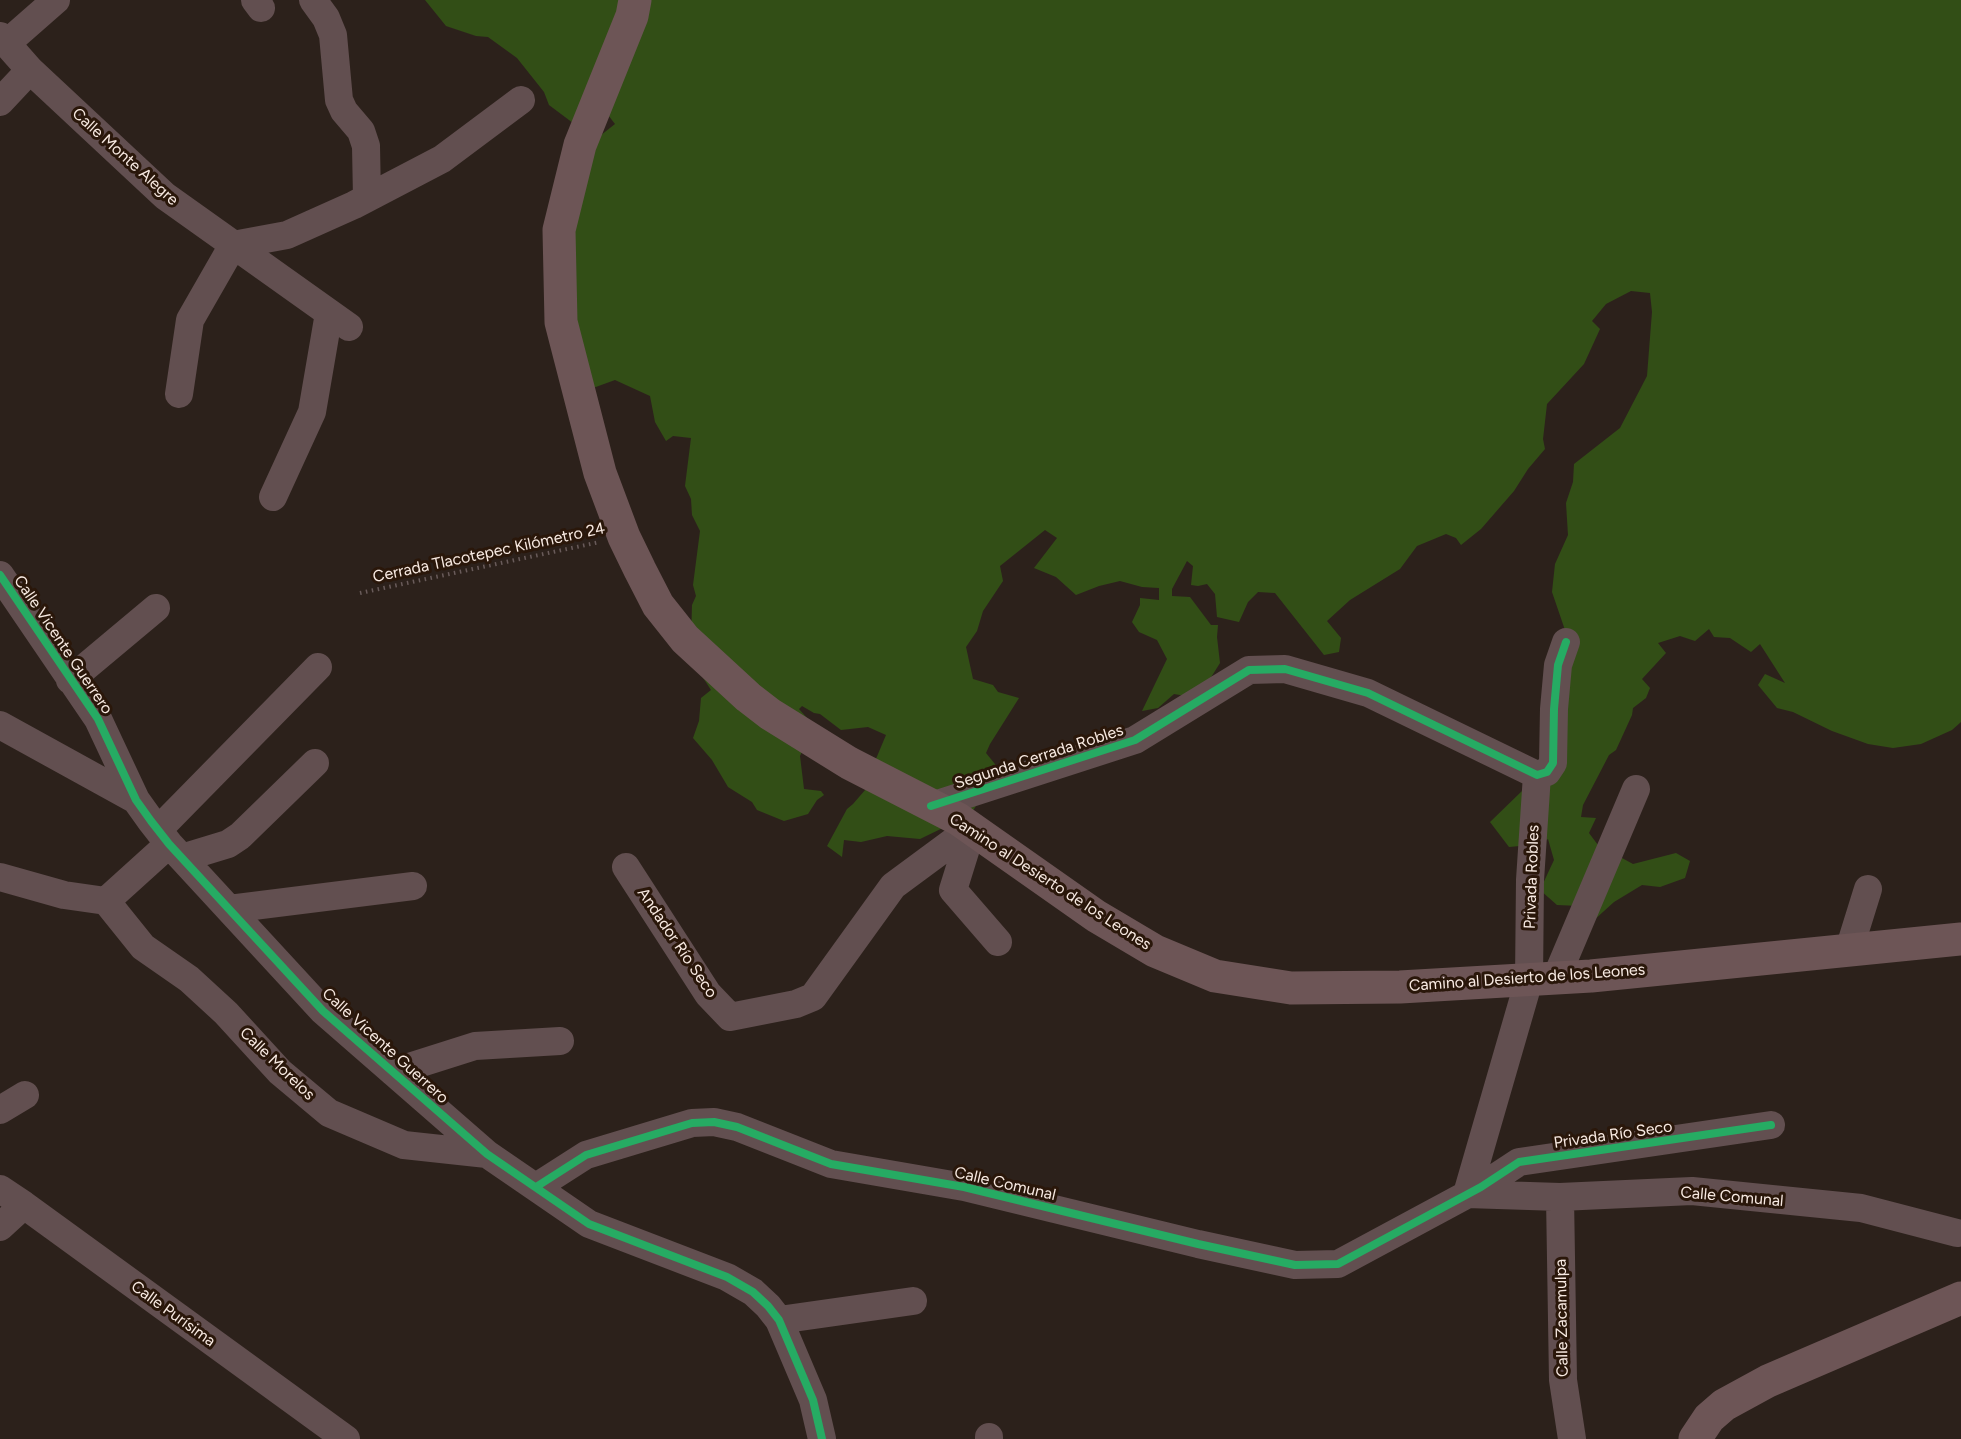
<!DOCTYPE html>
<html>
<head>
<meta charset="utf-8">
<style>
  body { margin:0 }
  canvas { display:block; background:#2c211b }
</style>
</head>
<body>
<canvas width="1961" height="1439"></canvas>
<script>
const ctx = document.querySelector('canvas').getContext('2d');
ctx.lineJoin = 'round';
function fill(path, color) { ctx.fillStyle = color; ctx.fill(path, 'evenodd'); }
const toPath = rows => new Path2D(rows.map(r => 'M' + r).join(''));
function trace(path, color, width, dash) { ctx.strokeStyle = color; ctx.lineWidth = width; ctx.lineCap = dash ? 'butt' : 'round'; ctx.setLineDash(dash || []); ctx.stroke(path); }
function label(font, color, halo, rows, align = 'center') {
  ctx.font = font + ' Figtree,sans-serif'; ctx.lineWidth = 6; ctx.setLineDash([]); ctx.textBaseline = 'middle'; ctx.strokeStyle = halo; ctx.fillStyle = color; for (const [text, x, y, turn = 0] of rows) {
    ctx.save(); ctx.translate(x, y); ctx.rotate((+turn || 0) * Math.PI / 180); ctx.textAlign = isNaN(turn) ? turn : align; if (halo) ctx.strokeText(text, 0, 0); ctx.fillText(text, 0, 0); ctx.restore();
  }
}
fill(toPath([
  [425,0,1961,0,1961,722,1952,730,1921,744,1893,748,1868,744,1832,731,1793,712,1777,708,1758,685,1765,674,1785,683,1760,644,1751,652,1730,638,1714,637,1709,629,1695,641,1680,636,1658,643,1666,653,1642,679,1650,688,1646,698,1633,708,1632,715,1616,750,1609,755,1583,805,1581,817,1596,818,1589,833,1598,845,1633,864,1676,853,1690,861,1685,878,1660,887,1642,885,1614,902,1593,921,1580,906,1557,905,1540,890,1554,860,1548,839,1541,844,1509,847,1490,822,1554,760,1566,633,1552,592,1555,564,1568,535,1566,503,1573,482,1574,464,1620,428,1647,376,1652,312,1650,293,1631,291,1606,304,1592,321,1600,329,1584,364,1547,404,1543,439,1545,449,1528,469,1514,491,1481,529,1461,545,1456,538,1446,534,1417,546,1400,569,1350,600,1327,621,1341,638,1339,652,1324,655,1275,593,1258,592,1248,602,1239,622,1217,617,1215,594,1207,584,1198,586,1191,585,1193,566,1187,561,1172,589,1172,596,1190,597,1211,625,1218,625,1217,637,1220,663,1198,698,1174,694,1158,708,1142,711,1167,659,1157,640,1139,632,1132,622,1140,605,1140,598,1159,600,1159,588,1142,587,1120,581,1099,586,1076,595,1056,577,1034,568,1057,538,1045,530,1000,566,1003,581,983,611,977,631,966,647,973,679,993,685,998,692,1019,698,990,744,986,753,999,769,964,825,953,823,920,839,887,836,861,842,844,840,842,857,827,846,847,809,853,804,872,782,873,766,886,735,868,727,841,730,820,714,814,713,802,706,799,709,807,718,810,735,800,756,804,789,821,791,824,795,817,800,808,814,784,821,757,810,752,802,728,787,712,760,693,738,699,721,701,698,711,690,687,653,691,640,692,605,696,596,693,585,700,531,692,515,691,499,685,486,691,438,673,436,666,441,655,422,650,396,615,380,593,388,556,304,586,147,615,124,602,107,573,123,549,105,544,92,517,58,488,37,476,36,446,26]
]), '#324e16');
trace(toPath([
  [360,593,600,542]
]), '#695b5a', 4, [1.5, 4.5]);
trace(toPath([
  [255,0,261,8],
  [313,0,326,18,333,35,339,100,344,111,361,131,366,146,367,198],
  [0,36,30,70,165,196,349,327],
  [7,43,56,0],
  [0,102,30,70],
  [179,394,190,320,233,245,287,235,354,205,442,159,521,100],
  [273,497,312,412,329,313],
  [0,575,98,719,136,800,151,821,169,844,323,1011,487,1154,589,1224,727,1277,753,1292,768,1306,779,1320,813,1400,822,1439],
  [70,680,156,608],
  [0,725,136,800],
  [931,806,1135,740,1249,670,1285,669,1368,693,1537,775,1547,772,1553,763,1554,709,1558,665,1566,642],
  [972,829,953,890,998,942],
  [158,830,318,667],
  [182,858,228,844,240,836,315,763],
  [626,867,708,994,730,1017,796,1004,813,997,893,886,958,838,966,825],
  [0,877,64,895,106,901,143,947,189,979,226,1013,280,1072,329,1113,404,1145,487,1154],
  [106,901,169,844],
  [229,909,413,886],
  [1849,950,1868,889],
  [1556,978,1636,789],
  [393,1072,475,1046,560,1041],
  [0,1110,25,1095],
  [536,1187,586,1155,692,1123,714,1122,737,1127,831,1164,964,1187,1198,1244,1295,1265,1338,1264,1481,1187,1519,1162,1771,1125],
  [0,1189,24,1205,346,1439],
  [1467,1194,1560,1197,1692,1191,1861,1208,1957,1233],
  [1467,1194,1529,980,1530,880,1537,775],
  [1560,1197,1563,1380,1572,1439],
  [0,1227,24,1205],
  [779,1320,913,1301],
  [989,1437,989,1439]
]), '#624f50', 28);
trace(toPath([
  [635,0,632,16,580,145,559,230,561,322,600,473,624,537,640,570,658,605,685,639,748,697,770,714,849,763,958,819,1096,916,1155,951,1215,976,1291,988,1400,987,1591,976,1961,939],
  [1695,1439,1709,1418,1724,1405,1768,1381,1961,1298]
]), '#6d5556', 33);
trace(toPath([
  [0,575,98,719,136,800,151,821,169,844,323,1011,487,1154,589,1224,727,1277,753,1292,768,1306,779,1320,813,1400,822,1439],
  [931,806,1135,740,1249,670,1285,669,1368,693,1537,775,1547,772,1553,763,1554,709,1558,665,1566,642],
  [536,1187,586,1155,692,1123,714,1122,737,1127,831,1164,964,1187,1198,1244,1295,1265,1338,1264,1481,1187,1519,1162,1771,1125]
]), '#26ab63', 8);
label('16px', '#f8eae2', '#2a170a', [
  ["Calle Monte Alegre",125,157,42],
  ["Cerrada Tlacotepec Kilómetro 24",489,553,-12],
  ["Calle Vicente Guerrero",63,645,56],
  ["Segunda Cerrada Robles",1039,757,-18],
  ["Privada Robles",1532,877,-88],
  ["Camino al Desierto de los Leones",1050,882,33],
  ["Andador Río Seco",677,943,56],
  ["Camino al Desierto de los Leones",1527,978,-4],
  ["Calle Vicente Guerrero",385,1046,42],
  ["Calle Morelos",277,1064,44],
  ["Privada Río Seco",1613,1135,-8],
  ["Calle Comunal",1005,1184,13],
  ["Calle Comunal",1732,1197,5],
  ["Calle Purísima",173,1314,36],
  ["Calle Zacamulpa",1562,1318,-91]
]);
</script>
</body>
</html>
